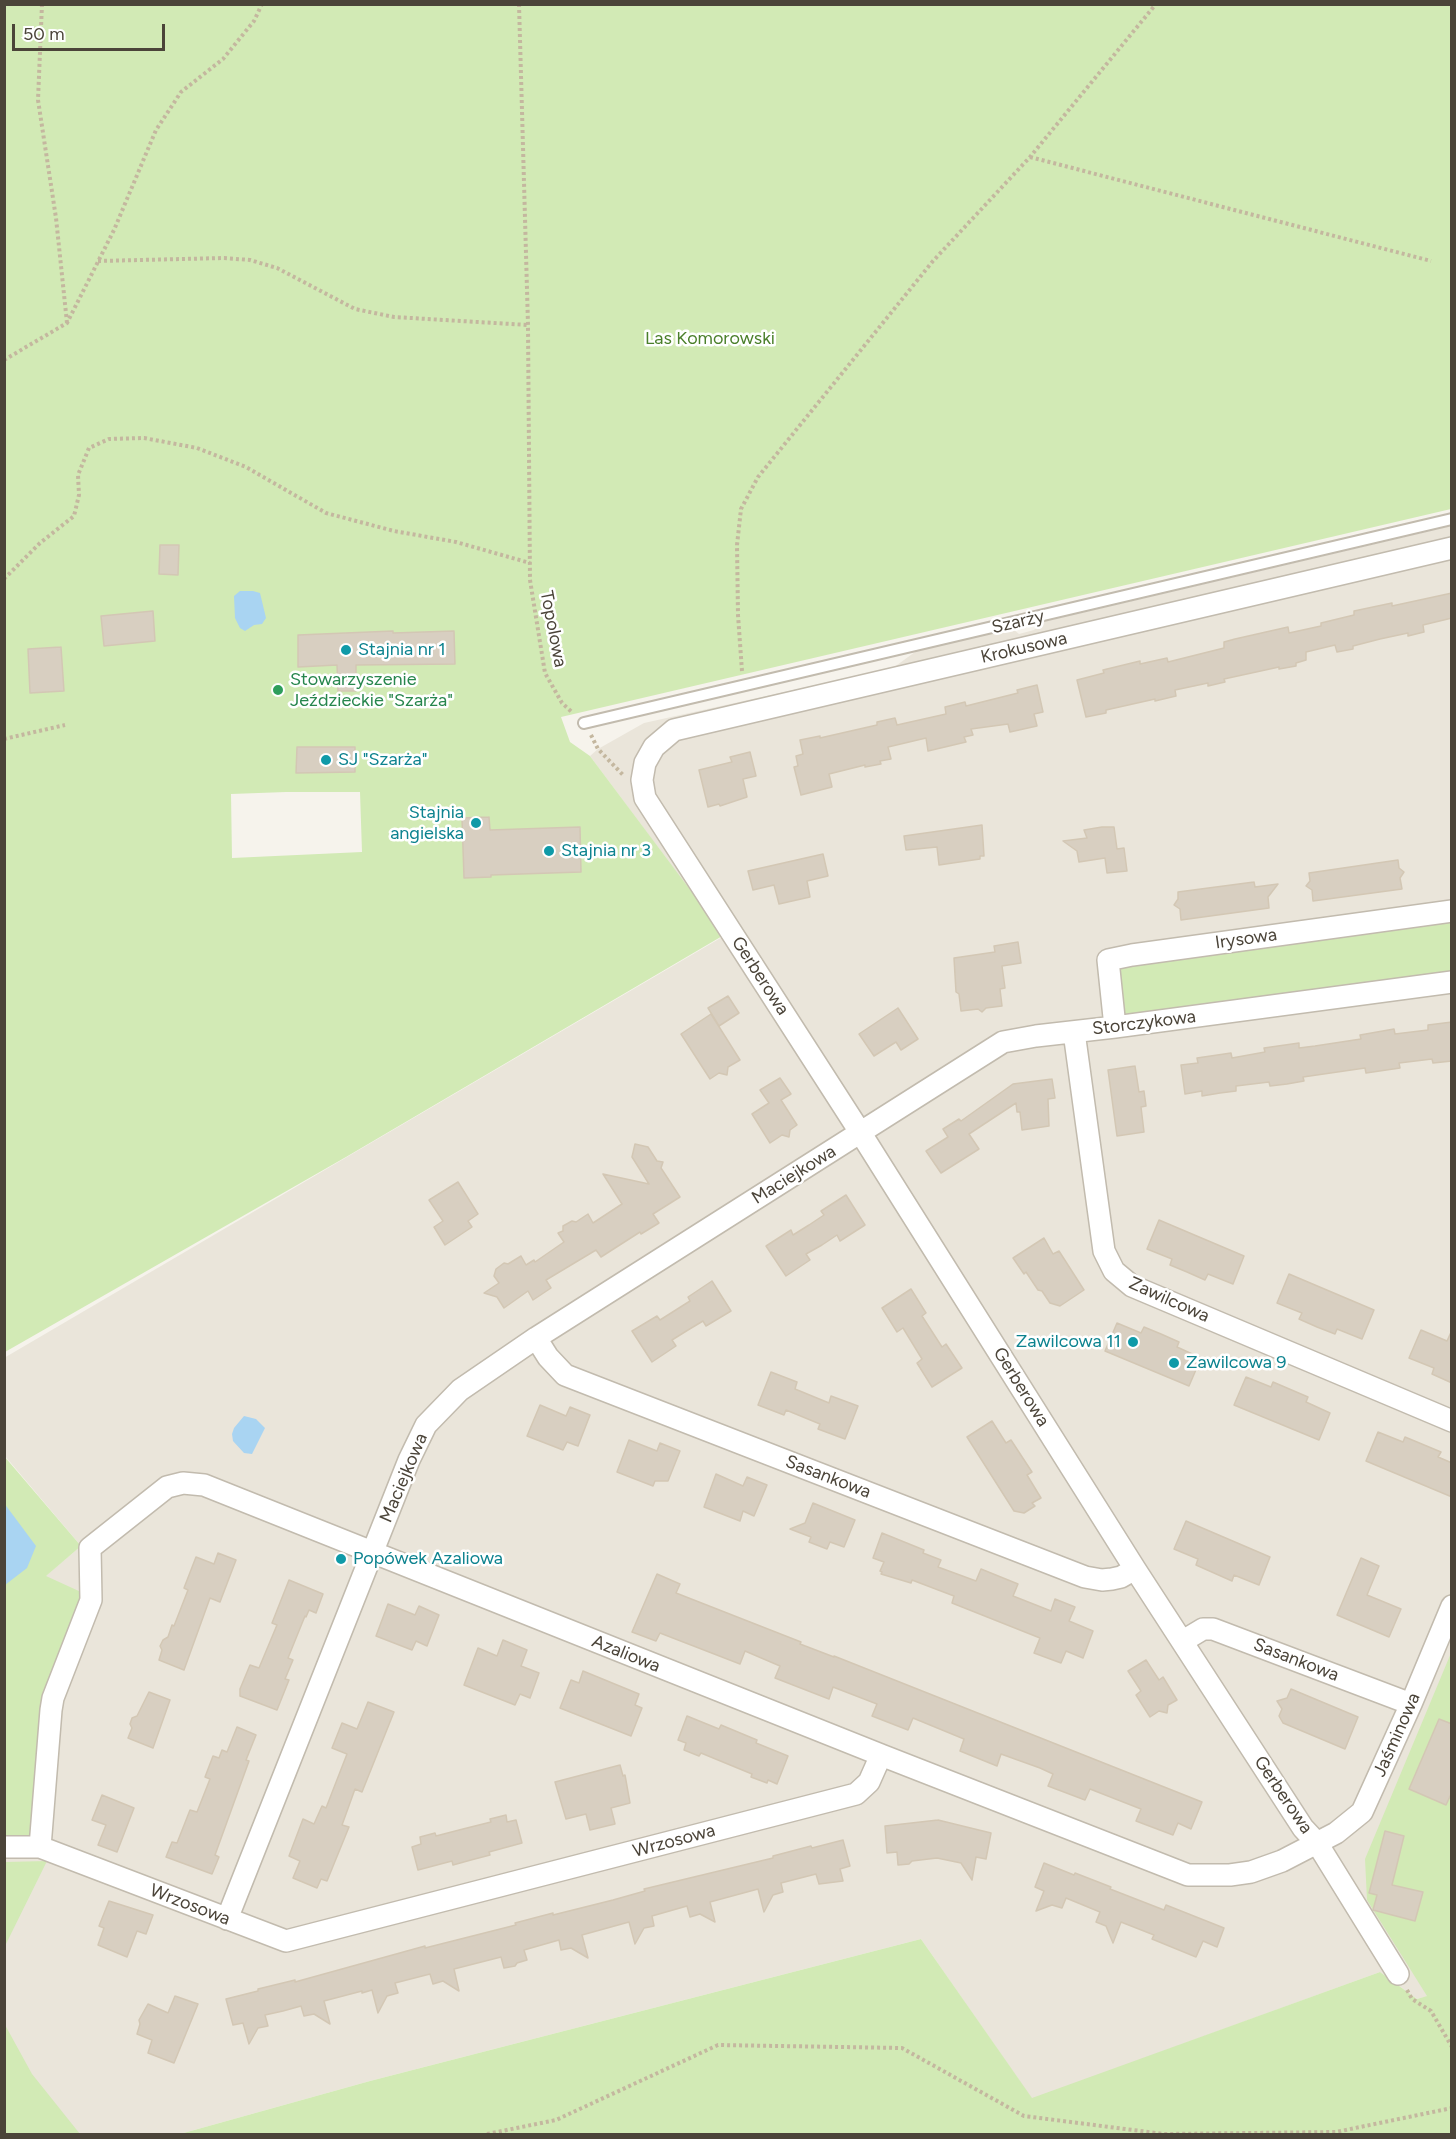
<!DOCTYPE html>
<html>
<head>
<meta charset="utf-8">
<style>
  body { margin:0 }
  #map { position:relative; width:1456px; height:2139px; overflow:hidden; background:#f6f3ec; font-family:Figtree,sans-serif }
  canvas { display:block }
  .frame { position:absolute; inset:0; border:6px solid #4b4439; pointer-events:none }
  .scale { position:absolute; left:12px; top:24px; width:153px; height:27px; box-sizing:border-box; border:3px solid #4b4439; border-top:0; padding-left:8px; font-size:18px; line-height:21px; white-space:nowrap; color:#4b4439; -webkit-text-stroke:4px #fff; paint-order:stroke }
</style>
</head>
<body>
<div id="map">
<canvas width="1456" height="2139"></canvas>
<div class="frame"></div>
<div class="scale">50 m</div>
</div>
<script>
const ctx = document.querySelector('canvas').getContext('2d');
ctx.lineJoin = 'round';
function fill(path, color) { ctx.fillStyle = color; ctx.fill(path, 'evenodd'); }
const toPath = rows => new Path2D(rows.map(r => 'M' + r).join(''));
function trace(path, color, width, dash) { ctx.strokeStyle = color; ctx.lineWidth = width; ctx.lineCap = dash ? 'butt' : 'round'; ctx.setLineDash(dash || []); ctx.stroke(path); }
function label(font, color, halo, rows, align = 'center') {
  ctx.font = font + ' Figtree,sans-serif'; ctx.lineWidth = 5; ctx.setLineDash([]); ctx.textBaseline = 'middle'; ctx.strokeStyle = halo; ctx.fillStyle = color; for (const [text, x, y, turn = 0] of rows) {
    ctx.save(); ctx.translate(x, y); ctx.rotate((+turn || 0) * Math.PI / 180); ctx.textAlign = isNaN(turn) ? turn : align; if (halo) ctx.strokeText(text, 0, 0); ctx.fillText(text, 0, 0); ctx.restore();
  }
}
fill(toPath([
  [1451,526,1451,1990,1417,1999,1380,1972,1032,2099,921,1939,370,2081,180,2134,5,2134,5,1610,81,1546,5,1456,4,1358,724,936,590,756,598,749,644,723,893,668,919,649,1013,629,1019,634,1034,630,1042,622]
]), '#eae5da');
fill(toPath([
  [5,5,1451,5,1451,509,561,717,570,742,590,756,724,935,346,1157,5,1352],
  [286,792,360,792,362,852,232,858,231,794],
  [1451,919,1451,972,1130,1017,1123,1013,1115,967],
  [4,1456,81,1546,46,1576,81,1592,83,1601,35,1830,26,1840,4,1843],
  [1451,1653,1451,2134,180,2134,370,2081,921,1939,1032,2098,1380,1972,1417,1999,1427,1996,1367,1900,1365,1859],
  [47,1861,5,1946,5,1862],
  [4,2023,32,2074,80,2134,5,2134]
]), '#d2eab5');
fill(toPath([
  [240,591,253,591,260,593,266,618,262,624,254,625,245,631,240,628,235,618,234,596],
  [244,1416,256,1419,265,1428,252,1454,244,1453,233,1441,232,1434,234,1428],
  [4,1503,36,1546,27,1568,5,1585]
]), '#a9d4f2');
const building = toPath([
  [160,545,179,545,178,575,159,574,160,545],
  [1452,593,1452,618,1423,625,1424,632,1408,636,1408,633,1380,639,1353,646,1353,649,1337,652,1335,645,1306,652,1306,660,1296,663,1296,666,1279,669,1279,667,1224,679,1225,682,1208,686,1208,683,1175,690,1176,696,1155,701,1155,699,1106,710,1106,713,1086,717,1077,680,1104,673,1103,670,1140,661,1140,664,1167,658,1168,662,1224,648,1224,642,1235,639,1288,627,1289,633,1321,626,1321,623,1354,615,1354,611,1392,603,1392,606,1452,593],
  [153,611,155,641,104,646,101,616,153,611],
  [393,631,393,633,454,631,455,664,356,665,356,691,338,691,337,665,298,667,298,635,393,631],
  [61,647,64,691,30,693,28,649,61,647],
  [1037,685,1043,712,1034,714,1037,726,1010,732,1008,724,971,729,973,735,964,737,966,742,928,751,926,738,888,747,891,759,880,761,881,764,865,767,865,765,829,774,832,787,801,795,794,767,798,766,796,756,803,754,800,740,820,736,820,738,877,725,877,722,895,718,897,725,946,714,945,707,965,702,966,706,1018,693,1017,690,1037,685],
  [297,747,355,747,355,772,296,773,297,747],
  [750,752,756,776,743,779,747,797,720,806,719,804,708,807,699,770,732,762,730,757,750,752],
  [489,817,490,830,580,827,581,872,491,875,491,877,464,878,462,818,489,817],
  [982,825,984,856,980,856,980,859,939,865,937,847,906,850,904,836,982,825],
  [1102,827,1114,827,1117,849,1124,848,1127,871,1107,873,1105,858,1079,862,1077,851,1063,841,1087,838,1084,830,1102,827],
  [823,854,828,876,807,881,810,897,779,904,774,885,753,890,748,871,823,854],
  [1398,860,1399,868,1404,872,1400,878,1402,889,1313,901,1312,890,1306,886,1310,881,1309,873,1398,860],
  [1254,882,1255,887,1278,884,1268,897,1269,908,1181,920,1180,909,1174,905,1178,899,1178,892,1254,882],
  [1018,942,1021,963,1002,966,1005,988,1000,989,1002,1006,986,1008,982,1012,978,1009,961,1011,959,994,956,992,954,958,995,952,994,946,1018,942],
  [728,996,739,1013,719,1026,708,1008,728,996],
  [898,1008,918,1039,901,1050,896,1042,874,1056,859,1034,898,1008],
  [711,1014,740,1060,728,1067,727,1075,719,1073,710,1079,681,1034,711,1014],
  [1452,1022,1452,1061,1433,1063,1432,1059,1399,1063,1400,1068,1366,1073,1365,1068,1303,1077,1304,1081,1287,1084,1270,1086,1269,1082,1236,1086,1236,1091,1220,1093,1202,1096,1202,1091,1185,1094,1181,1065,1198,1063,1197,1058,1231,1053,1232,1058,1265,1052,1264,1048,1299,1043,1299,1048,1315,1046,1361,1039,1360,1035,1394,1029,1395,1034,1428,1030,1428,1025,1452,1022],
  [1135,1066,1139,1092,1144,1091,1146,1106,1141,1107,1144,1132,1117,1136,1108,1070,1135,1066],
  [780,1078,791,1094,781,1100,797,1125,790,1130,789,1137,782,1135,770,1143,752,1114,769,1103,760,1090,780,1078],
  [1052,1079,1055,1098,1048,1099,1049,1126,1022,1130,1020,1112,1017,1112,1016,1103,969,1134,979,1149,941,1173,926,1151,948,1137,943,1129,959,1119,961,1121,1013,1084,1052,1079],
  [635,1144,648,1147,657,1161,663,1162,661,1168,680,1197,653,1214,659,1223,641,1234,640,1232,601,1257,596,1250,546,1280,551,1288,533,1300,528,1291,504,1308,497,1297,484,1293,499,1283,494,1276,496,1269,504,1263,508,1264,521,1256,526,1265,534,1260,535,1262,564,1242,558,1233,563,1231,563,1226,572,1221,576,1222,588,1214,593,1223,622,1204,603,1174,649,1184,632,1157,635,1144],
  [458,1182,478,1214,468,1221,472,1227,445,1245,434,1227,443,1221,429,1200,458,1182],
  [846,1195,865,1225,840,1241,837,1235,822,1245,806,1254,810,1260,786,1276,766,1246,791,1230,793,1235,809,1225,824,1215,821,1211,846,1195],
  [1159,1220,1244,1256,1233,1284,1208,1274,1205,1280,1187,1272,1170,1265,1172,1259,1147,1249,1159,1220],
  [1044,1238,1053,1254,1059,1251,1084,1290,1060,1306,1050,1303,1042,1291,1038,1290,1026,1272,1024,1274,1013,1258,1044,1238],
  [1289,1274,1374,1310,1362,1339,1337,1329,1335,1334,1317,1327,1299,1319,1302,1313,1277,1303,1289,1274],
  [712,1281,731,1311,706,1326,703,1321,688,1330,672,1340,676,1346,652,1362,632,1331,657,1316,660,1320,690,1301,688,1297,712,1281],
  [911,1289,926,1313,922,1316,942,1347,946,1344,962,1368,932,1387,917,1363,922,1359,903,1328,897,1332,882,1308,911,1289],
  [1117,1323,1141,1333,1144,1327,1161,1334,1179,1342,1177,1347,1201,1358,1189,1386,1105,1351,1117,1323],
  [1421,1330,1447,1341,1452,1330,1452,1383,1432,1374,1434,1368,1409,1358,1421,1330],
  [771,1372,797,1382,795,1389,829,1403,831,1396,858,1406,845,1439,818,1429,820,1424,786,1410,784,1415,758,1405,771,1372],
  [1246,1377,1271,1387,1273,1382,1308,1397,1306,1402,1330,1413,1319,1440,1234,1405,1246,1377],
  [540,1405,566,1416,570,1407,590,1415,578,1446,567,1442,563,1450,527,1436,540,1405],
  [992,1421,1006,1443,1011,1440,1032,1472,1027,1475,1041,1498,1032,1503,1035,1506,1024,1513,1014,1511,967,1437,992,1421],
  [1378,1432,1403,1442,1405,1437,1441,1452,1438,1457,1452,1463,1452,1497,1366,1461,1378,1432],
  [629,1440,657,1451,660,1443,680,1451,668,1481,655,1481,653,1486,617,1472,629,1440],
  [716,1474,743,1486,747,1477,767,1485,754,1516,743,1511,740,1521,704,1507,716,1474],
  [813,1503,855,1520,844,1547,830,1542,827,1549,809,1542,811,1537,790,1529,805,1523,813,1503],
  [1186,1521,1270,1557,1259,1585,1234,1575,1232,1581,1196,1565,1198,1559,1174,1549,1186,1521],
  [882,1533,924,1550,923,1553,941,1560,938,1567,976,1581,981,1569,1018,1584,1013,1596,1051,1611,1055,1599,1075,1607,1069,1621,1093,1631,1083,1658,1066,1651,1061,1663,1034,1653,1040,1638,952,1603,954,1596,912,1580,911,1583,881,1574,882,1572,880,1571,884,1562,873,1558,882,1533],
  [218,1553,236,1560,220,1602,210,1598,184,1670,159,1660,162,1650,160,1646,163,1640,168,1637,172,1625,174,1626,188,1590,184,1588,196,1557,214,1564,218,1553],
  [1361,1558,1379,1566,1367,1595,1401,1609,1389,1637,1337,1615,1361,1558],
  [657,1574,680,1584,676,1593,801,1642,800,1644,834,1657,834,1656,1202,1802,1191,1829,1178,1823,1173,1835,1136,1821,1141,1809,1090,1789,1085,1800,1048,1786,1053,1774,1040,1768,1001,1754,997,1766,960,1751,964,1739,913,1718,908,1730,872,1716,877,1704,833,1687,829,1699,775,1678,780,1666,745,1651,740,1664,660,1633,656,1641,632,1632,657,1574],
  [289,1580,323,1594,316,1613,309,1610,306,1617,305,1616,288,1658,293,1660,285,1679,289,1680,277,1710,240,1696,240,1689,250,1665,259,1668,277,1625,272,1623,289,1580],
  [388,1604,415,1615,419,1606,439,1615,427,1646,416,1641,412,1650,376,1636,388,1604],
  [503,1640,527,1650,521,1666,539,1673,530,1698,520,1694,515,1705,464,1685,478,1648,497,1656,503,1640],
  [1146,1660,1159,1680,1163,1677,1177,1700,1168,1705,1167,1713,1159,1711,1150,1717,1136,1695,1141,1691,1128,1671,1146,1660],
  [583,1671,639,1694,635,1705,642,1708,631,1736,560,1708,571,1680,579,1683,583,1671],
  [1291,1689,1358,1717,1345,1749,1283,1723,1279,1716,1282,1709,1277,1701,1287,1698,1291,1689],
  [149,1692,170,1700,153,1748,128,1738,132,1728,130,1724,132,1718,137,1716,149,1692],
  [368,1702,394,1712,362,1792,355,1789,342,1825,349,1827,327,1881,321,1879,317,1888,293,1878,300,1861,289,1856,303,1819,314,1824,322,1806,326,1808,347,1754,332,1748,342,1723,357,1729,368,1702],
  [687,1716,719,1729,721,1725,757,1740,756,1743,788,1756,777,1784,768,1780,767,1783,751,1777,752,1774,701,1753,699,1756,684,1750,686,1743,678,1740,687,1716],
  [1439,1719,1452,1724,1452,1792,1446,1805,1409,1789,1439,1719],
  [237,1727,256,1735,246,1760,249,1761,215,1855,219,1857,212,1874,166,1857,172,1842,177,1843,190,1810,197,1812,210,1779,205,1777,213,1756,219,1758,222,1750,227,1752,237,1727],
  [620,1765,623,1776,625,1775,630,1803,611,1808,615,1824,590,1830,586,1814,566,1819,555,1782,620,1765],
  [102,1795,134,1808,117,1852,98,1845,106,1825,92,1820,102,1795],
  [506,1815,507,1822,516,1820,522,1843,489,1852,490,1855,471,1860,453,1865,452,1861,418,1870,412,1847,421,1844,420,1837,435,1833,436,1836,463,1829,491,1822,490,1819,506,1815],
  [938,1820,991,1833,986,1859,976,1857,972,1880,961,1863,937,1858,912,1861,909,1864,898,1865,897,1852,887,1853,885,1826,938,1820],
  [1385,1831,1404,1836,1392,1885,1423,1892,1415,1921,1373,1910,1377,1895,1369,1893,1385,1831],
  [843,1840,850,1866,840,1869,843,1881,819,1884,816,1874,781,1883,783,1892,773,1895,764,1912,758,1889,710,1902,715,1922,700,1914,690,1917,687,1906,652,1916,654,1926,644,1928,635,1944,629,1922,582,1935,588,1958,571,1948,561,1950,559,1940,524,1950,527,1960,517,1963,515,1966,504,1968,501,1957,454,1969,459,1991,443,1981,433,1984,430,1974,395,1983,398,1993,387,1996,378,2013,372,1990,362,1993,362,1991,324,2001,330,2024,314,2014,304,2016,301,2006,283,2011,265,2015,268,2026,258,2028,249,2044,243,2023,233,2025,226,1999,258,1991,258,1989,295,1980,295,1982,425,1946,425,1948,516,1925,515,1923,553,1913,553,1915,613,1900,645,1891,644,1889,773,1858,773,1856,811,1846,812,1848,843,1840],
  [1044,1863,1074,1875,1075,1873,1111,1887,1110,1889,1164,1910,1166,1905,1224,1928,1217,1947,1203,1941,1196,1957,1152,1939,1154,1935,1121,1922,1113,1943,1106,1926,1096,1922,1100,1912,1066,1898,1062,1908,1052,1905,1036,1911,1044,1891,1035,1887,1044,1863],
  [109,1901,153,1915,146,1934,137,1931,127,1957,98,1945,104,1928,99,1926,109,1901],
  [175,1996,198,2004,174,2063,148,2053,152,2040,137,2034,140,2024,139,2020,148,2004,168,2013,175,1996]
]);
fill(building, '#d8cfc1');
trace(building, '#d3c7b4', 1.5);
const service = toPath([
  [584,723,1452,519]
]);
const minor = toPath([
  [1115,1027,1108,960,1132,955,1452,911],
  [1074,1032,1104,1251,1114,1271,1132,1286,1452,1421],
  [536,1338,548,1357,565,1375,1085,1577,1102,1580,1112,1579,1121,1577,1135,1569],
  [1183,1641,1203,1629,1213,1629,1411,1704],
  [4,1847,40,1847,286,1941,856,1794,869,1782,881,1755,1188,1875,1230,1875,1251,1872,1282,1861,1336,1833,1362,1812,1411,1704,1452,1606],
  [40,1847,51,1710,53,1698,91,1600,90,1548,167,1487,183,1483,204,1485,881,1755],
  [227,1919,409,1460,426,1425,460,1390,536,1338,1003,1042,1036,1036,1115,1027,1452,982],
  [1398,1974,1317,1843,1303,1828,1135,1569,860,1132,645,798,642,780,645,763,654,747,674,730,1452,548]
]);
trace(service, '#c2bbae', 14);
trace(minor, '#c2bbae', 24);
trace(toPath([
  [42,4,38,100,56,218,67,323],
  [519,4,528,325,530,580,545,673,562,703,573,713],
  [1030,157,1431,261],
  [98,261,224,258,250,260,277,268,355,309,394,317,528,325],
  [4,360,67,323,114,230,156,130,181,92,223,59,254,21,262,4],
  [4,579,40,543,74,516,79,495,78,475,89,448,109,439,144,438,197,448,246,467,326,513,394,531,456,542,530,563],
  [742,671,738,615,737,545,741,509,758,477,933,261,1030,157,1156,4],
  [591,735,598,749,624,776],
  [4,739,65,725],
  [1407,1990,1412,1999,1431,2011,1452,2047],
  [487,2134,556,2120,718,2045,902,2048,1024,2116,1164,2134,1336,2132,1452,2108]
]), '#c4b79f', 4, [3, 3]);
trace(service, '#fff', 10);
trace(minor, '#fff', 21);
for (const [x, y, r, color] of [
  [346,650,6,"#0f9aa8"],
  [278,690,6,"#2e9e5b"],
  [326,760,6,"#0f9aa8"],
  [476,823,6,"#0f9aa8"],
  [549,851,6,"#0f9aa8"],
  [1133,1342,6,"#0f9aa8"],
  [1174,1363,6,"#0f9aa8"],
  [341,1559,6,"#0f9aa8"]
]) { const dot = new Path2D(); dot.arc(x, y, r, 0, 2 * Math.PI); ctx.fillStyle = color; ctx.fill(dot); trace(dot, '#fff', 2); }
label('18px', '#4a7f2a', '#fff', [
  ["Las Komorowski",710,339]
]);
label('18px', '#4b4439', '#fff', [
  ["Szarży",1018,622,-13],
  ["Topolowa",553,629,79],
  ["Krokusowa",1024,648,-13],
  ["Irysowa",1246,939,-8],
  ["Gerberowa",760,976,57],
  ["Storczykowa",1144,1023,-7],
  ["Maciejkowa",794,1175,-32],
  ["Zawilcowa",1169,1300,24],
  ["Gerberowa",1021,1387,58],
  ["Sasankowa",828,1477,21],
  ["Maciejkowa",404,1478,-67],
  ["Azaliowa",626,1654,22],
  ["Sasankowa",1296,1660,21],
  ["Jaśminowa",1397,1735,-66],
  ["Gerberowa",1283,1795,56],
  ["Wrzosowa",674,1841,-15],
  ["Wrzosowa",190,1905,21]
]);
label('18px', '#0d838f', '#fff', [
  ["Stajnia nr 1",358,650],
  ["SJ \"Szarża\"",338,760],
  ["Stajnia",464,813,"right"],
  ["angielska",464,834,"right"],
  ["Stajnia nr 3",561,851],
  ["Zawilcowa 11",1121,1342,"right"],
  ["Zawilcowa 9",1186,1363],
  ["Popówek Azaliowa",353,1559]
], 'left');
label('18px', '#27864d', '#fff', [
  ["Stowarzyszenie",290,680],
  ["Jeździeckie \"Szarża\"",290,701]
], 'left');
</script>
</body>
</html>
